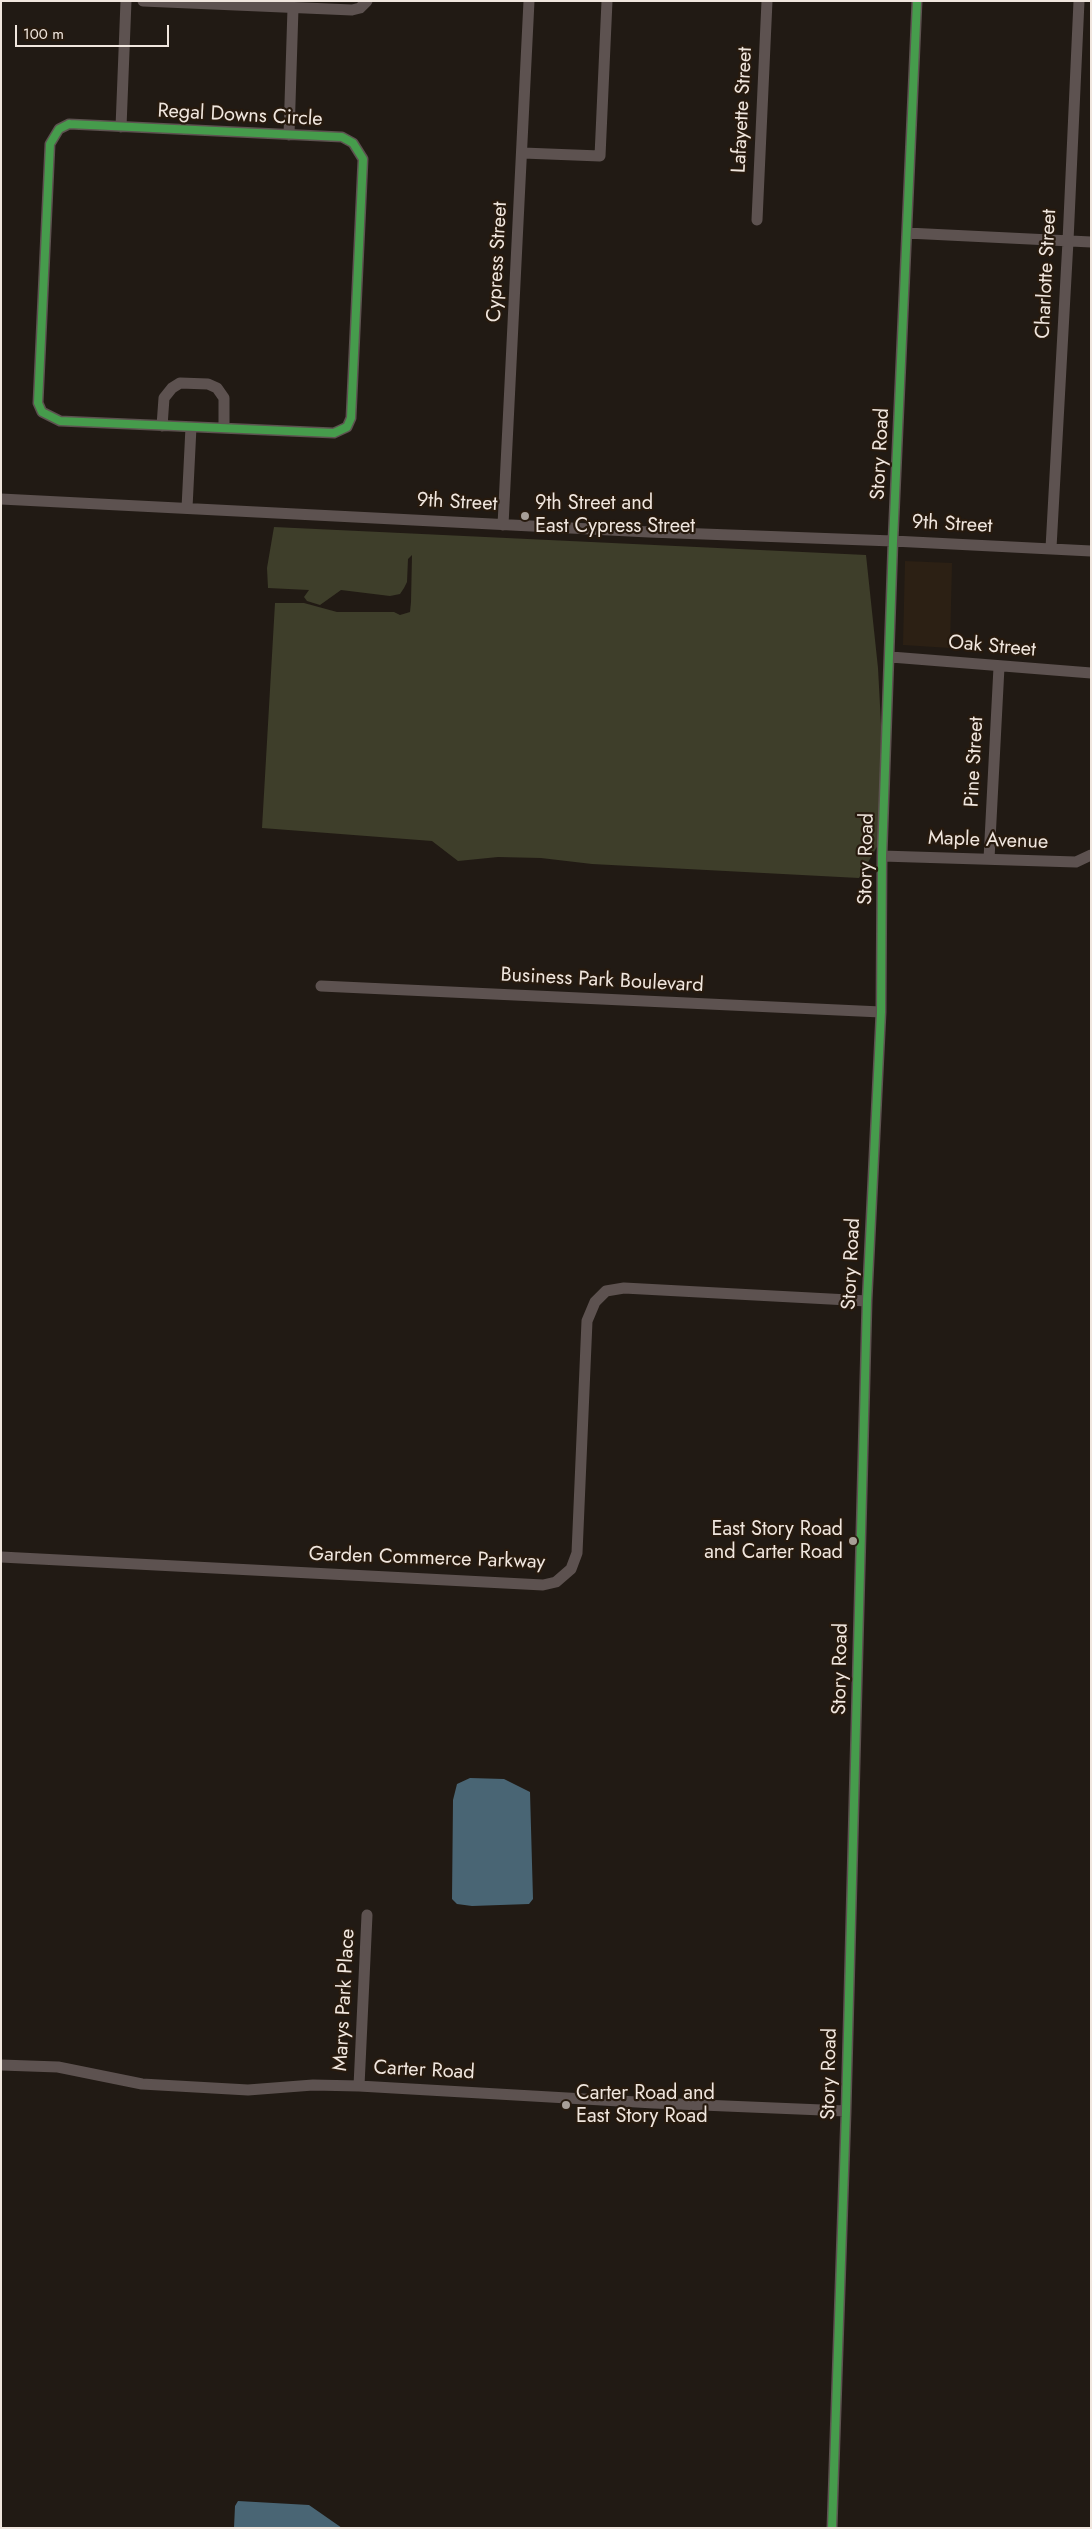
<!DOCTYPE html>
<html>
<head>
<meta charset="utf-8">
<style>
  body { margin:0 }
  #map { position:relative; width:1092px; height:2529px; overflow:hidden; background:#211a14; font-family:Jost,sans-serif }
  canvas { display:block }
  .frame { position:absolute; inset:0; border:2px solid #f0e6de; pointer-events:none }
  .scale { position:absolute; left:15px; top:25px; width:154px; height:22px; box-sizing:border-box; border:2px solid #f0e6de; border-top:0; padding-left:6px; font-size:15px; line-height:18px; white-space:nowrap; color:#f0e6de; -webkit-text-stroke:4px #271a0e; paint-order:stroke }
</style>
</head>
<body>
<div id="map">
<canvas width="1092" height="2529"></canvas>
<div class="frame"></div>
<div class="scale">100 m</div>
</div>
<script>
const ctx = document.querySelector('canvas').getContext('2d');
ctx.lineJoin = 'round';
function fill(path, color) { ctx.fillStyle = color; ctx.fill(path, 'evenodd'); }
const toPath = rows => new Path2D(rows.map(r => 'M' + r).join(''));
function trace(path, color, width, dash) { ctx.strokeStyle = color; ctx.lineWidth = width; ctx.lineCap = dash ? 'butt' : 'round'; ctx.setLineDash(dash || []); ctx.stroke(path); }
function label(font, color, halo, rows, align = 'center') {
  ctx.font = font + ' Jost,sans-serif'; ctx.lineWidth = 4.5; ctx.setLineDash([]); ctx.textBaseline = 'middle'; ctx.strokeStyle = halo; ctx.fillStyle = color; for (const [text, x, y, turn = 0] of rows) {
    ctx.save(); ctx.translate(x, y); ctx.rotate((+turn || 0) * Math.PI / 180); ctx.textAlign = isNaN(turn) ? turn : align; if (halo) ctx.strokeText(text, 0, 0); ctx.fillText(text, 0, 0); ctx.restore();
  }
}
fill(toPath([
  [905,561,952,563,950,648,903,645]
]), '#2c2014');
fill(toPath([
  [274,527,866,555,878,668,881,724,882,838,859,878,592,864,541,858,498,857,458,861,432,841,262,828,275,603,304,603,337,612,394,612,400,615,410,612,411,602,412,555,408,559,407,582,404,588,400,594,390,596,341,590,320,605,307,601,304,597,309,590,268,588,267,568]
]), '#3e3e2a');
fill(toPath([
  [470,1778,504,1779,530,1792,533,1899,529,1904,472,1906,457,1904,452,1899,453,1800,457,1784],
  [238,2501,309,2505,342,2528,234,2528,235,2506]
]), '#496574');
trace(toPath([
  [143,1,352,10,360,8,367,1],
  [69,124,342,137,353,143,363,159,351,418,347,427,334,433,60,421,42,412,38,403,50,144,59,129,69,124],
  [121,127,126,1],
  [289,135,293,8],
  [523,153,600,156,607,1],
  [757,220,767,1],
  [907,233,1091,242],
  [162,426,164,398,172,388,180,383,208,384,217,388,224,398,224,428],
  [1,499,649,532,893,541,1091,551],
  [187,508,191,427],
  [503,525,529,1],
  [1051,548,1068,241,1079,1],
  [891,657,1091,673],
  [882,856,1076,862,1091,855],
  [989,859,999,667],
  [321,986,881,1012],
  [1,1557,543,1585,556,1582,571,1569,577,1553,587,1321,595,1302,606,1291,624,1288,867,1301],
  [1,2065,58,2067,142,2084,248,2090,313,2085,359,2086,654,2103,846,2111],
  [359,2086,367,1915],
  [832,2528,846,2111,867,1301,881,1012,882,856,893,541,917,1]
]), '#5d5250', 11);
trace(toPath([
  [69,124,342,137,353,143,363,159,351,418,347,427,334,433,60,421,42,412,38,403,50,144,59,129,69,124],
  [832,2528,846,2111,867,1301,881,1012,882,856,893,541,917,1]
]), '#469c4c', 8);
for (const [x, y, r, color] of [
  [525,516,5,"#a89f97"],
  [853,1541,5,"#a89f97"],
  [566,2105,5,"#a89f97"]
]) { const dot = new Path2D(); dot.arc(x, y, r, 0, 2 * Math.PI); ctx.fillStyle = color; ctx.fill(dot); trace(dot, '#271a0e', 2); }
label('20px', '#f0e6de', '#271a0e', [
  ["Lafayette Street",743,110,-87],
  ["Regal Downs Circle",240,116,3],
  ["Cypress Street",498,262,-87],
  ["Charlotte Street",1047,274,-87],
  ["Story Road",881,454,-87],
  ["9th Street",457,503,3],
  ["9th Street",952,525,3],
  ["Oak Street",992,647,5],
  ["Pine Street",975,762,-87],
  ["Maple Avenue",988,841,2],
  ["Story Road",867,859,-89],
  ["Business Park Boulevard",602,981,3],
  ["Story Road",852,1264,-87],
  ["Garden Commerce Parkway",427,1559,2],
  ["Story Road",841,1669,-89],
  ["Marys Park Place",345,2000,-87],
  ["Carter Road",424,2071,3],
  ["Story Road",830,2074,-89]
]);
label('20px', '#f0e6de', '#271a0e', [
  ["9th Street and",535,504],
  ["East Cypress Street",535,527],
  ["East Story Road",843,1530,"right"],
  ["and Carter Road",843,1553,"right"],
  ["Carter Road and",576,2094],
  ["East Story Road",576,2117]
], 'left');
</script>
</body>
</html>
